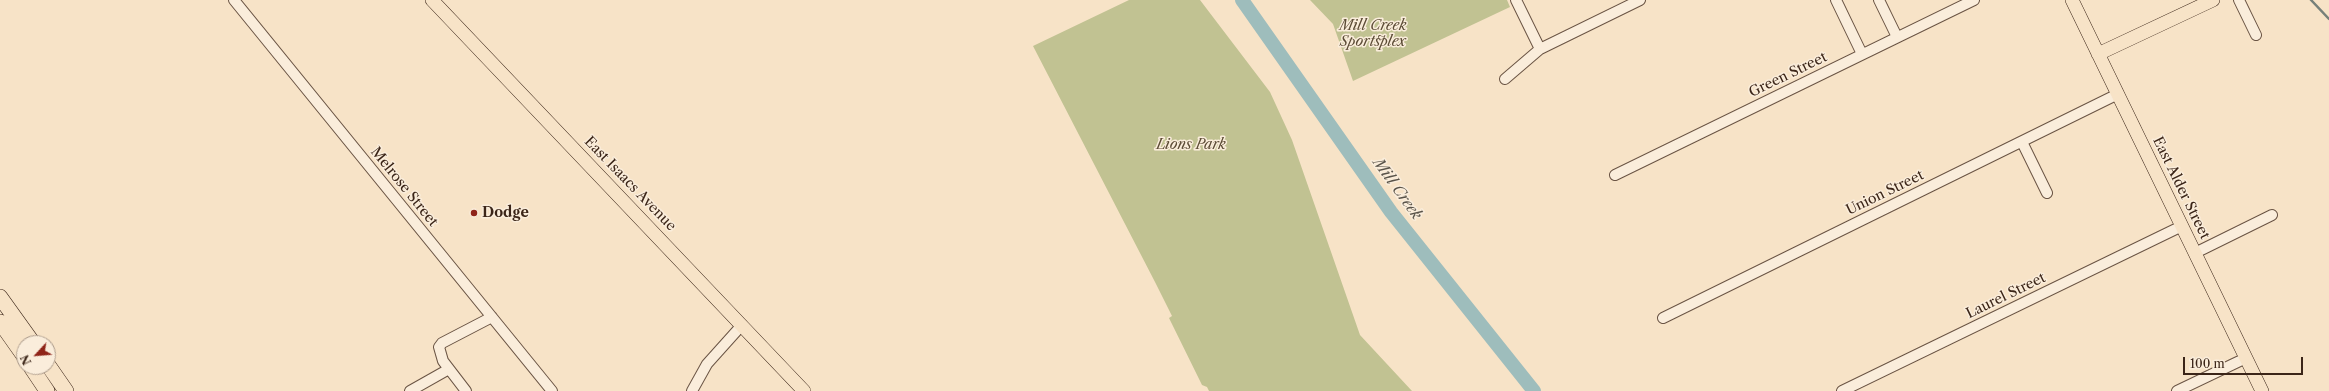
<!DOCTYPE html>
<html>
<head>
<meta charset="utf-8">
<style>
  body { margin:0 }
  #map { position:relative; width:2329px; height:391px; overflow:hidden; background:#f7e3c7; font-family:"Libre Caslon Text",serif }
  canvas { display:block }
  .north { position:absolute; left:16px; top:335px; width:40px; height:40px; box-sizing:border-box; background:#faeddb; border:1px solid #ae9d8d; border-radius:50%; rotate:244deg; font-size:11px; font-weight:700; line-height:16px; text-align:center; color:#3b2518 }
  .north::after { content:''; display:block; margin:auto; width:14px; height:18px; background:#8f2418; clip-path:polygon(50% 0,100% 100%,50% 72%,0 100%) }
  .scale { position:absolute; left:2183px; top:357px; width:120px; height:18px; box-sizing:border-box; border:2px solid #3b2518; border-top:0; padding-left:5px; font-size:12px; line-height:14px; white-space:nowrap; color:#3b2518; -webkit-text-stroke:3px #faeddb; paint-order:stroke }
</style>
</head>
<body>
<div id="map">
<canvas width="2329" height="391"></canvas>
<div class="north">N</div>
<div class="scale">100 m</div>
</div>
<script>
const ctx = document.querySelector('canvas').getContext('2d');
ctx.lineJoin = 'round';
function fill(path, color) { ctx.fillStyle = color; ctx.fill(path, 'evenodd'); }
const toPath = rows => new Path2D(rows.map(r => 'M' + r).join(''));
function trace(path, color, width, dash) { ctx.strokeStyle = color; ctx.lineWidth = width; ctx.lineCap = dash ? 'butt' : 'round'; ctx.setLineDash(dash || []); ctx.stroke(path); }
function label(font, color, halo, rows, align = 'center') {
  ctx.font = font + ' "Libre Caslon Text",serif'; ctx.lineWidth = 3; ctx.setLineDash([]); ctx.textBaseline = 'middle'; ctx.strokeStyle = halo; ctx.fillStyle = color; for (const [text, x, y, turn = 0] of rows) {
    ctx.save(); ctx.translate(x, y); ctx.rotate((+turn || 0) * Math.PI / 180); ctx.textAlign = isNaN(turn) ? turn : align; if (halo) ctx.strokeText(text, 0, 0); ctx.fillText(text, 0, 0); ctx.restore();
  }
}
fill(toPath([
  [1129,0,1200,0,1270,92,1292,140,1360,335,1412,391,1209,391,1207,387,1202,385,1169,318,1172,316,1155,282,1033,46],
  [1310,0,1507,0,1510,7,1353,81,1333,24]
]), '#c1c292');
trace(toPath([
  [2311,0,2329,19]
]), '#76807a', 2.5);
trace(toPath([
  [1242,0,1391,212,1534,391]
]), '#9ebdbc', 14);
const minor = toPath([
  [234,0,552,391],
  [1516,0,1540,49],
  [1836,0,1862,54],
  [1879,0,1897,37],
  [2239,0,2256,35],
  [1505,79,1540,49,1640,0],
  [2022,142,2047,193],
  [1615,175,1974,0],
  [2195,253,2272,215],
  [1663,318,2118,94],
  [410,391,449,369],
  [466,391,443,361,439,347,442,343,492,317],
  [692,391,707,364,742,325],
  [1842,391,2182,226],
  [2177,391,2246,358]
]);
const major = toPath([
  [432,0,804,391],
  [2072,0,2262,391],
  [2098,54,2213,0]
]);
const highway = toPath([
  [0,297,33,343],
  [0,322,24,356],
  [48,365,66,391],
  [31,367,47,391]
]);
trace(minor, '#6a5444', 12);
trace(major, '#3b2518', 14);
trace(highway, '#3b2518', 16);
trace(minor, '#faeddb', 10);
trace(major, '#f7e3c7', 13);
trace(highway, '#f7e3c7', 15);
for (const [x, y, r, color] of [
  [474,213,4,"#8f2418"]
]) { const dot = new Path2D(); dot.arc(x, y, r, 0, 2 * Math.PI); ctx.fillStyle = color; ctx.fill(dot); trace(dot, '#faeddb', 1.5); }
label('italic 14px', '#5c4c36', '#faeddb', [
  ["Mill Creek",1373,26],
  ["Sportsplex",1373,42],
  ["Lions Park",1191,145]
]);
label('14px', '#3b2518', '#faeddb', [
  ["Green Street",1788,75,-26],
  ["East Isaacs Avenue",630,184,46],
  ["Melrose Street",404,187,51],
  ["East Alder Street",2181,188,64],
  ["Union Street",1885,193,-26],
  ["Laurel Street",2006,296,-26]
]);
label('bold 14px', '#3b2518', '#faeddb', [
  ["Dodge",482,213]
], 'left');
label('italic 15px', '#595349', '#faeddb', [
  ["Mill Creek",1397,189,54]
]);
</script>
</body>
</html>
